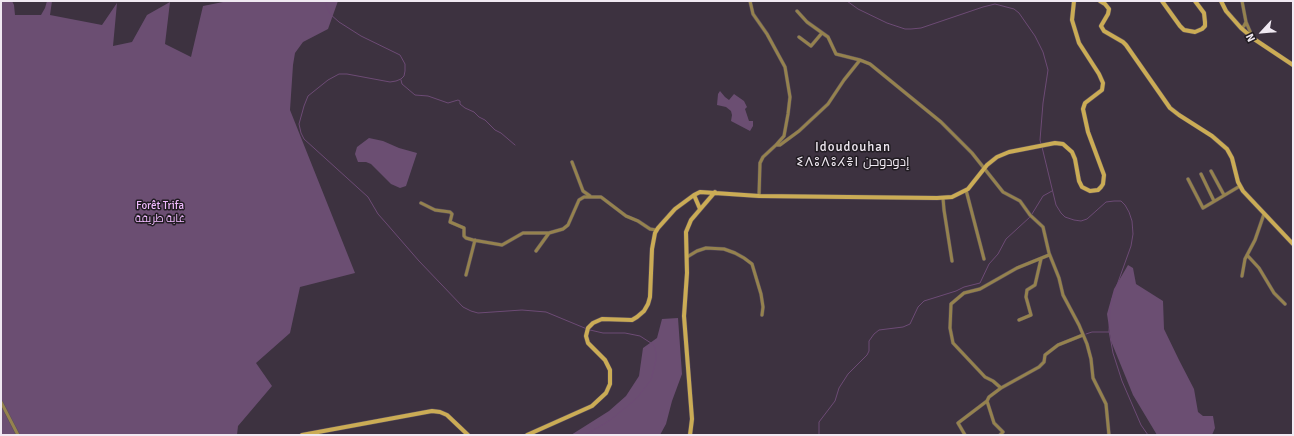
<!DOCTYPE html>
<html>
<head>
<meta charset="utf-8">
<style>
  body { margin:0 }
  #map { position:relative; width:1294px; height:436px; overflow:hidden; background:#3d3240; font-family:Signika,sans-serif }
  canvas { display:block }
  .frame { position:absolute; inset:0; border:2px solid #f0e9f2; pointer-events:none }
  .north { position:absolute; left:1242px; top:12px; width:40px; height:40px; -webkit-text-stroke:3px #211c22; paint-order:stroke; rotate:244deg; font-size:11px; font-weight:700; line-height:16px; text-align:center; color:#f0e9f2 }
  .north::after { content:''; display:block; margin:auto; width:14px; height:18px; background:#f0e9f2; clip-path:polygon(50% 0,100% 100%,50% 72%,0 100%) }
</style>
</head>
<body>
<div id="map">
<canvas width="1294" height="436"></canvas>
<div class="frame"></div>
<div class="north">N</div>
</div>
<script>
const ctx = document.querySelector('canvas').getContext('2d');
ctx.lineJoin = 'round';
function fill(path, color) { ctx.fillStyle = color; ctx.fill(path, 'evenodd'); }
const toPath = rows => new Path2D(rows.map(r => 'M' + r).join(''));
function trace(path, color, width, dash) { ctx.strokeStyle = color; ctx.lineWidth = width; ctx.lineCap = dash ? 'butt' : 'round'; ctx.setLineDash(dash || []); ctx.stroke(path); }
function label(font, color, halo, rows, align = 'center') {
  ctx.font = font + ' Signika,Cairo,"Noto Sans Tifinagh",sans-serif'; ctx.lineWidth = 3; ctx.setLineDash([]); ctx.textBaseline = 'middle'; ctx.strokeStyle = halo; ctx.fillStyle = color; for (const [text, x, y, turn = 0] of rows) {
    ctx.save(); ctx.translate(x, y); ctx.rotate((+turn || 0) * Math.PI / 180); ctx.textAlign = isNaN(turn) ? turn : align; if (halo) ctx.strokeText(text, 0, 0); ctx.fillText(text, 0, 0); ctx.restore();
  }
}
fill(toPath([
  [1,1,12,1,14,5,15,15,41,15,45,8,47,1,52,1,50,15,102,25,117,3,113,46,132,42,147,15,170,2,165,44,191,57,203,6,228,1,338,1,328,29,303,42,295,53,293,65,290,110,355,273,300,287,290,333,256,363,272,386,238,426,237,435,1,435],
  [720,91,725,97,729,100,734,94,744,101,747,107,745,109,749,121,753,121,753,126,750,131,731,121,732,115,731,111,726,107,717,105,718,94],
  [369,138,383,141,399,148,417,153,406,186,400,188,391,184,371,164,366,162,358,162,355,154,357,147],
  [1128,265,1133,268,1136,284,1163,301,1164,329,1179,360,1194,389,1198,412,1203,416,1213,416,1215,428,1212,435,1157,435,1133,395,1111,341,1107,314,1114,289],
  [678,318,682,374,672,401,666,424,660,435,571,435,609,411,626,396,639,376,643,348,657,338,662,319]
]), '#6b4e72');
trace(toPath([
  [327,1,326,5,330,14,339,22,361,36,400,55,405,64,405,71,404,76,401,79,396,81,390,82,347,74,339,74,328,80,308,96,304,106,299,124,301,133,304,139,368,197,378,214,386,223,419,261,463,307,471,311,478,313,522,310,546,312,587,329],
  [847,1,858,9,887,23,905,29,911,29,921,28,983,7,995,4,1014,9,1019,13,1035,36,1043,52,1048,70,1043,103,1040,140,1041,144],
  [401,80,402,84,415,95,428,96,448,103,458,100,460,101,460,104,465,108,474,112,479,117,485,120,495,130,501,133,515,145],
  [1042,147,1056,205,1061,213,1065,217,1074,220,1081,221,1087,219,1106,202,1114,201,1121,201,1125,205,1129,212,1132,221,1133,234,1131,246,1112,299,1110,310,1109,331,1113,353,1122,381,1141,425,1148,435],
  [1032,214,1043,196,1052,191],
  [1086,334,1092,332,1109,332],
  [585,435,609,421,636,399,651,380,656,360,656,353,654,345,640,336,625,333,603,333,590,330],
  [819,435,819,422,835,401,839,388,848,374,867,355,869,351,869,341,874,334,879,330,903,327,910,324,918,307,924,301,956,291,964,287,980,283,989,264,998,254,1006,239,1030,217]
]), '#6d4b75', 1);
const street = toPath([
  [750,1,753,14,767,34,785,67,790,97,788,114,784,136,776,145,763,157,760,163,759,196],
  [797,11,807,22,828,37,836,54,860,60,870,64,941,122,972,153,1003,192,1020,201,1030,215,1043,227,1049,253,1059,278,1063,295,1079,325,1087,344,1091,359,1093,378,1106,404,1109,435],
  [1246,22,1252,36],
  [1241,28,1244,26,1246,22,1242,1],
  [799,37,811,46,822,33],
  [776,145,780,145,799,131,828,104,844,80,860,60],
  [572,162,583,191,590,196],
  [1211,171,1224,195],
  [1201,174,1214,201],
  [1188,179,1203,208,1240,186],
  [966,190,984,259],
  [943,198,944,210,952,261],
  [421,203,435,210,450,212,452,214,450,222,464,228,464,236,466,238,473,240,502,245,523,233,549,233],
  [536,251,549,233,563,229,568,225,579,200,584,197,601,197,626,216,638,221,650,229,656,230],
  [1247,255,1259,268,1274,293,1285,304],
  [687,257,697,251,706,248,724,249,735,253,744,258,752,264,761,294,763,307,762,315],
  [466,275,475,240],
  [1242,276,1245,259,1255,240,1264,214],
  [1019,320,1031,315,1026,297,1027,290,1035,285,1041,259],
  [1001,388,993,381,985,377,953,343,950,328,951,304,964,293,980,289,1017,268,1049,255],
  [1,402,18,435],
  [965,435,958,423,987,401],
  [1000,435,1003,432,994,423,987,401,989,397,1001,388,1039,367,1044,362,1045,355,1058,345,1083,335]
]);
const secondary = toPath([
  [1100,1,1105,4,1109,9,1108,14,1101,26,1104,31,1123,42,1126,45,1170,108,1179,115,1212,136,1227,149,1232,158,1238,182,1243,191,1293,244],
  [1162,1,1180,26,1184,30,1195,32,1202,29,1205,26,1205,22,1204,13,1195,1],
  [1221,1,1226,11,1241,28,1254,39,1293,65],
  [694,195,700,209],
  [302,435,432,411,440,412,447,415,468,435],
  [527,435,592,406,606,393,610,384,610,370,605,360,588,343,586,336,588,328,593,323,602,319,632,320,637,317,644,311,648,304,650,297,652,249,655,233,658,228,675,209,694,195,700,192,759,196,937,198,952,197,968,189,987,165,997,157,1009,152,1055,143,1063,144,1072,152,1075,159,1079,181,1082,187,1090,191,1098,190,1101,187,1103,184,1104,175,1088,132,1083,109,1085,103,1102,90,1103,83,1099,74,1079,43,1072,20,1074,1],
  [690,435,692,419,684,316,687,273,686,232,691,220,715,192]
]);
trace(street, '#5a4f5c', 4);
trace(secondary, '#5a4f5c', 5);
trace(street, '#95824e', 3);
trace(secondary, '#cbac55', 4);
label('11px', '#f0bafe', '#211c22', [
  ["Forêt Trifa",160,206],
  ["غابة طريفة",160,219]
]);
ctx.letterSpacing = '1px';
label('13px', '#f0e9f2', '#211c22', [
  ["Idoudouhan",853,148],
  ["ⵉⴷⵓⴷⵓⵃⴻⵏ إدودوحن",853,163]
]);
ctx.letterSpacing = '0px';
</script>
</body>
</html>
